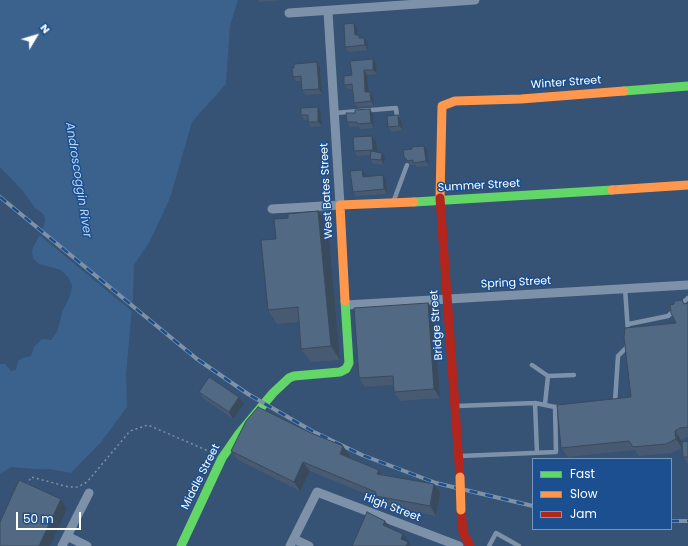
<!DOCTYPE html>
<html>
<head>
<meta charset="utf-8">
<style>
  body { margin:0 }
  #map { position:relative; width:688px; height:546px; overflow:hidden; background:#365274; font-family:Poppins,sans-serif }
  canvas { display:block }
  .legend { position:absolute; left:532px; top:458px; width:140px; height:72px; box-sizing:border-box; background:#1b4f8f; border:1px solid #7695bc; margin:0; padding:5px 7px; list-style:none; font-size:12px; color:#fff }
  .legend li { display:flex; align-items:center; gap:8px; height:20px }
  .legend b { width:20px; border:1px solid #7695bc }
  .north { position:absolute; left:16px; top:16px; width:40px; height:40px; -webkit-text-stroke:3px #1b4f8f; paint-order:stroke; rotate:52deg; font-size:11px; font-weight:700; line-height:16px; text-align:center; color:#fff }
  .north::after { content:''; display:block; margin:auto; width:14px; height:18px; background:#fff; clip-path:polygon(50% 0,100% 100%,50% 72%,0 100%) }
  .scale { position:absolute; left:16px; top:512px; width:65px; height:18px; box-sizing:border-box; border:2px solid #fff; border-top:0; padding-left:5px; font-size:12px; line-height:14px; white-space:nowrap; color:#fff; -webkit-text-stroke:3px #1b4f8f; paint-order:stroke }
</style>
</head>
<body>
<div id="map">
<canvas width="688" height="546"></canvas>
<ul class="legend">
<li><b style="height:5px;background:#63d668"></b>Fast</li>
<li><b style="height:5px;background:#ff974d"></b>Slow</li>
<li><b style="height:5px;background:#b3261e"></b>Jam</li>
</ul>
<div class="north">N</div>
<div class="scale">50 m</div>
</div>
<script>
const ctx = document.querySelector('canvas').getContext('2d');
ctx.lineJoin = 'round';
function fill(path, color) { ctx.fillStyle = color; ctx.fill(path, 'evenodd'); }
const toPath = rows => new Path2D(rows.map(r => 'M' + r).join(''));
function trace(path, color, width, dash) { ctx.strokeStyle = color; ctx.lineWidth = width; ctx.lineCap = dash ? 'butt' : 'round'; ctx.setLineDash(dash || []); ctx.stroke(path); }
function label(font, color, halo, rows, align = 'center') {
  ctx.font = font + ' Poppins,sans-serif'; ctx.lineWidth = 3; ctx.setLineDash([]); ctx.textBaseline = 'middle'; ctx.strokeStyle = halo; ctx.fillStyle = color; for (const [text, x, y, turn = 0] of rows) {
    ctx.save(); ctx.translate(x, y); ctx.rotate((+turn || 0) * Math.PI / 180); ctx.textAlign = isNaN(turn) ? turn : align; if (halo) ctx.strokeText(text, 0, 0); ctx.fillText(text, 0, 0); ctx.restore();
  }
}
fill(toPath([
  [0,0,238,0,230,26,226,84,192,122,170,198,150,241,134,265,133,297,126,374,127,407,101,442,71,473,50,469,34,469,11,467,0,474,0,364,5,364,11,371,16,370,18,361,22,358,31,356,34,347,42,339,51,340,57,332,63,310,70,296,72,286,68,277,61,270,39,264,33,258,32,250,44,226,45,219,43,214,35,208,22,190,0,167]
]), '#3b618d');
fill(toPath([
  [40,228,134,306,134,313,37,233]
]), '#365274');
trace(toPath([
  [27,485,31,477,69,487,78,487,87,482,130,431,148,425,213,453]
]), '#7d92a8', 1.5, [2, 3]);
trace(toPath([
  [335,113,396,108,397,117],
  [394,200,407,165],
  [625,288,628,332],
  [629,324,668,316,688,298],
  [532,365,548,376],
  [612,402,615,402,618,356,627,347,627,344],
  [535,403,555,407],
  [545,404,548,376,574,375],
  [457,406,535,403,537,453],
  [460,456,556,452,555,407,563,407],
  [489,546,496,533,519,546]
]), '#7d92a8', 4.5);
trace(toPath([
  [289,13,475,0],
  [272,209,340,205,328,12],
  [346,305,688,285],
  [67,536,87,546],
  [294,539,309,546],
  [62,546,89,493],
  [290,546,317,492,459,546]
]), '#7d92a8', 9);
trace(toPath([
  [624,91,688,86],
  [414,202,612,190],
  [181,546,222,458,238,435,273,393,289,378,294,376,340,372,346,369,349,363,345,301]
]), '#63d668', 9);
trace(toPath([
  [612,190,688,185],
  [440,198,442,106,455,101,521,99,624,91],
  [345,301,340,205,414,202]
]), '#ff974d', 9);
trace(toPath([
  [440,198,460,477],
  [461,510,463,532,470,546]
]), '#b3261e', 9);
const rail = toPath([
  [0,197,197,359,248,394,312,431,362,455,436,483,533,506],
  [671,521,688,521]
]);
trace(rail, '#7e92a7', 4);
trace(rail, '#1b4f8f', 2.5, [8]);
trace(toPath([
  [460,477,461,510]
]), '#ff974d', 9);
fill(toPath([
  [258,0,283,0,259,2],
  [357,28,358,35,368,43,368,50,349,52,345,47],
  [317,62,320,67,322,94,306,95,302,90,302,81,296,81,293,77,294,68],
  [376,64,377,74,367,75,368,92,373,97,374,106,358,107,354,103,353,89,348,89,344,85,352,75],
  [318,107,321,112,322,126,311,127,308,122,308,120,304,120,301,115],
  [373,114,374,128,360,129,359,126,350,127,347,122],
  [398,115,401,120,403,130,392,132,388,127],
  [376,141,376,152,385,157,384,165,373,164,370,159,371,155,357,156,354,151],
  [427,150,429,166,417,167,415,165,411,165,404,157],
  [362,170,366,175,366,177,386,180,387,194,356,196,353,192],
  [318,211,328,225,340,360,311,362,301,349,299,322,277,324,268,310,276,239,288,218],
  [682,300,684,303,688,303,688,437,681,440,682,448,672,453,639,456,635,450,568,457,561,448,631,397,676,323,674,304],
  [434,312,440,398,400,401,394,392,393,385,365,387,359,378],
  [199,392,244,404,233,419,204,399],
  [311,433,343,446,350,456,349,458,379,470,382,474,440,493,436,516,382,506,378,499,310,471,300,491,238,460,231,451],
  [688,441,688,464,683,457]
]), '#475a72');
fill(toPath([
  [354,23,357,28,358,40,355,35],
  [364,38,368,43,368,50,365,45],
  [373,59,376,64,377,74,373,70],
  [317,62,320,67,322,94,319,89],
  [364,70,367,75,369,97,365,92],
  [370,92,373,97,374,106,371,101],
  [318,107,321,112,322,126,318,122],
  [370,109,373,114,374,128,371,123],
  [398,115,401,120,403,130,399,126],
  [372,136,376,141,377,154,373,150],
  [424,146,427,150,429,166,426,161],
  [382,153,385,157,384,165,381,160],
  [362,170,366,175,366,182,363,177],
  [383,175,386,180,387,194,384,189],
  [318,211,328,225,340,360,331,346],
  [428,303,434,312,440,398,434,389],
  [239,397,244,404,233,419,229,412],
  [675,431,681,440,682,448,676,439],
  [343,446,350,456,346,463,340,454],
  [303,462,310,471,300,491,294,482],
  [379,470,385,480,377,474],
  [434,484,440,493,436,516,430,506],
  [61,499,67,509,50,546,39,546],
  [385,521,392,530,383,525],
  [403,534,410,543,409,544,411,546,406,546,401,539]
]), '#394a5c');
const building = toPath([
  [354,23,355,35,359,35,359,38,364,38,365,45,345,47,344,24,354,23],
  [373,59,373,70,364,70,365,92,370,92,371,101,354,103,352,84,344,85,344,76,352,75,350,61,373,59],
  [317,62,319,89,302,90,301,76,293,77,292,68,294,68,294,64,317,62],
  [318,107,318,122,308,122,308,115,301,115,301,108,318,107],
  [370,109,371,123,357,124,357,122,347,122,346,113,355,113,355,110,370,109],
  [398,115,399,126,388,127,387,116,398,115],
  [372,136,373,150,354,151,353,137,372,136],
  [424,146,426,161,413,163,413,160,408,161,404,157,403,150,412,149,412,147,424,146],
  [371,151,382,153,381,160,370,159,371,151],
  [362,170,363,177,383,175,384,189,353,192,350,171,362,170],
  [318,211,331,346,301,349,298,307,268,310,261,240,276,239,274,219,288,218,288,214,318,211],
  [682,300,684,304,688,303,688,427,680,428,675,431,676,439,666,444,633,447,629,441,561,448,557,405,631,397,624,337,625,328,676,323,671,313,670,305,674,304,674,301,682,300],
  [428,303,434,389,394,392,393,376,359,378,354,308,428,303],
  [209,377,239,397,229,412,199,392,209,377],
  [258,407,311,433,343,446,340,454,379,470,377,474,434,484,430,506,376,496,376,492,303,462,294,482,231,451,246,421,258,407],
  [688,441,688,457,683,457,682,442,688,441],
  [19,480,61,499,39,546,0,546,0,522,19,480],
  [367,512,385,521,383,525,403,534,401,539,408,542,406,546,352,546,367,512]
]);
fill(building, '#526984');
trace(building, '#394a5c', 1);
label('11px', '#fff', '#1b4f8f', [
  ["Winter Street",566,83,-4],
  ["Summer Street",479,186,-3],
  ["West Bates Street",327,191,-93],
  ["Spring Street",516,283,-3],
  ["Bridge Street",437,325,-94],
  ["Middle Street",201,477,-63],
  ["High Street",392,508,21]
]);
label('italic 12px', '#b5d3f5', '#1b4f8f', [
  ["Androscoggin River",78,180,81]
]);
</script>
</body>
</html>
